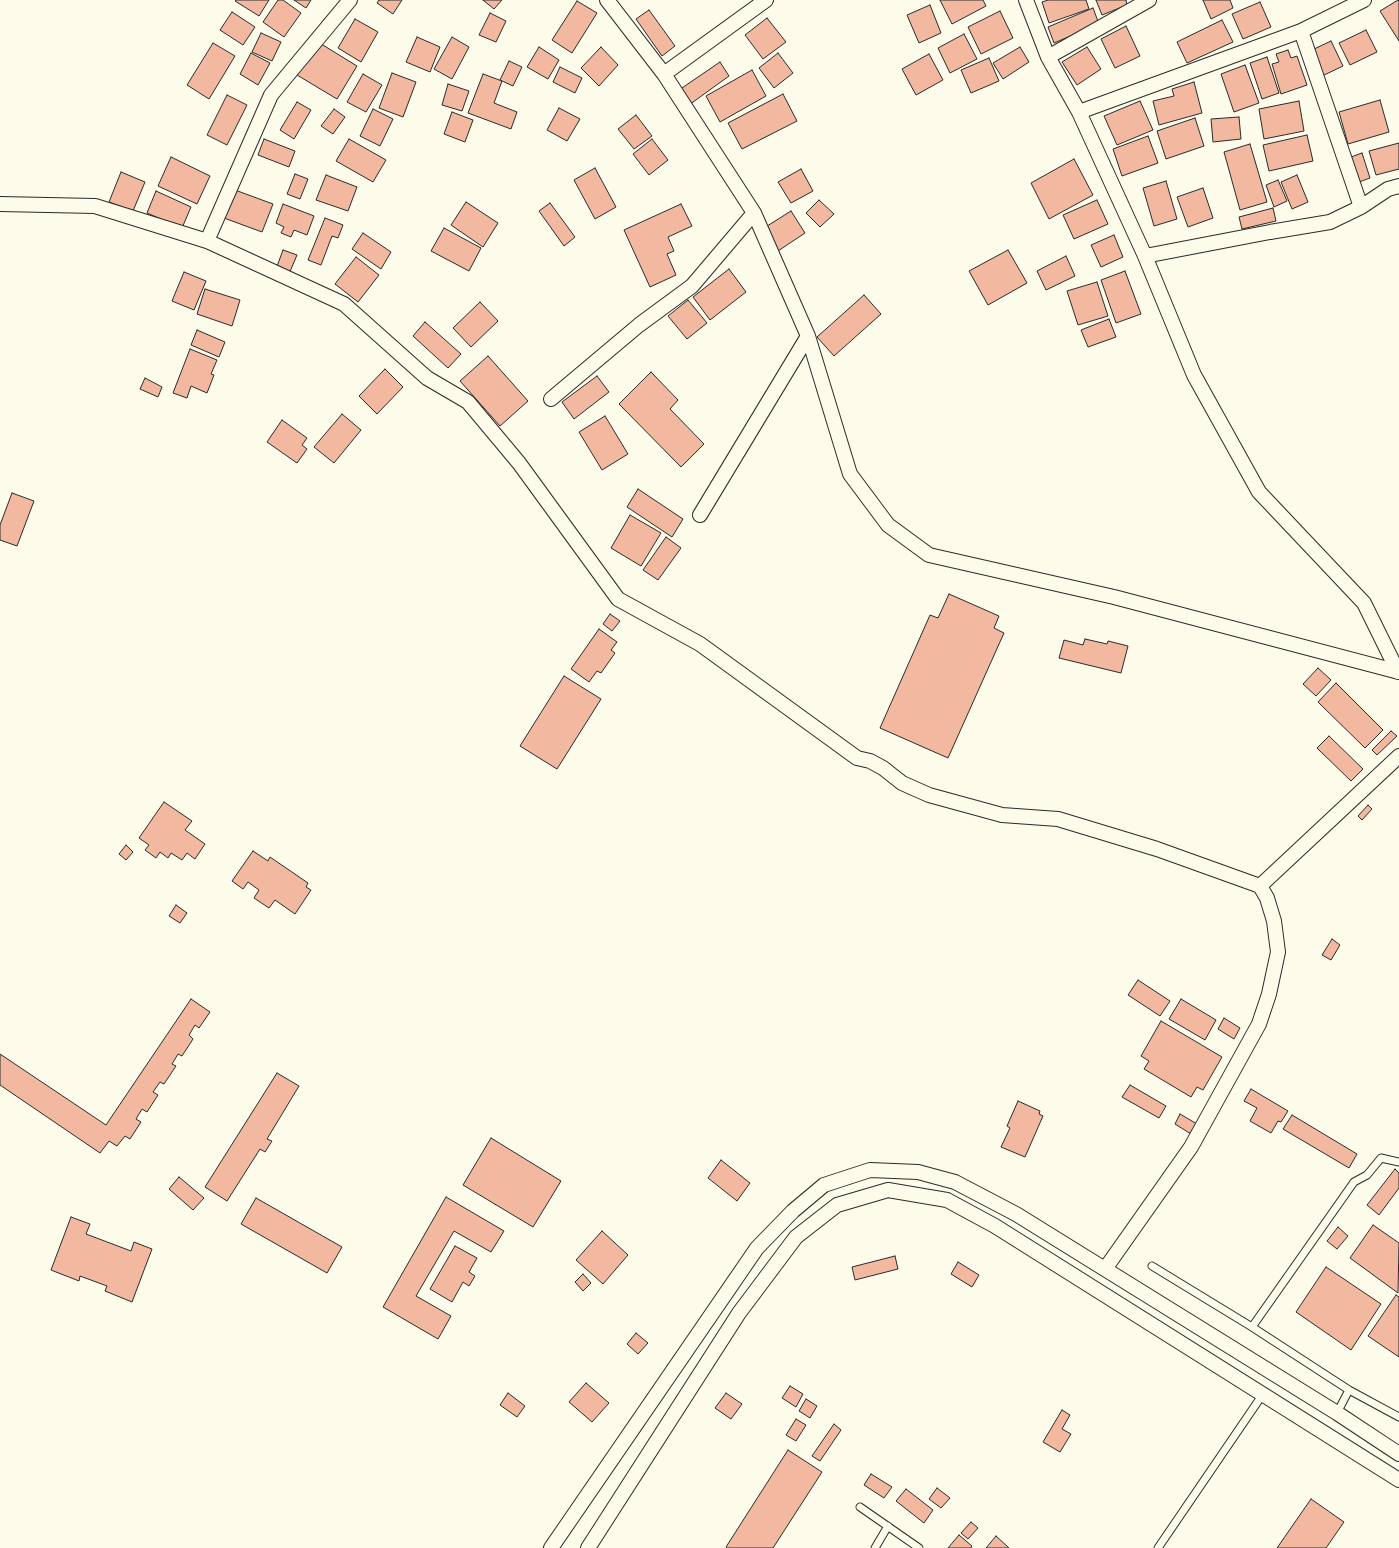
<!DOCTYPE html>
<html>
<head>
<meta charset="utf-8">
<style>
  body { margin:0 }
  canvas { display:block; background:#fdfbea }
</style>
</head>
<body>
<canvas width="1399" height="1548"></canvas>
<script>
const ctx = document.querySelector('canvas').getContext('2d');
ctx.lineJoin = 'round';
function fill(path, color) { ctx.fillStyle = color; ctx.fill(path, 'evenodd'); }
const toPath = rows => new Path2D(rows.map(r => 'M' + r).join(''));
function trace(path, color, width, dash) { ctx.strokeStyle = color; ctx.lineWidth = width; ctx.lineCap = dash ? 'butt' : 'round'; ctx.setLineDash(dash || []); ctx.stroke(path); }
const building = toPath([
  [236,0,269,0,259,16,235,1,236,0],
  [278,0,283,0,301,13,284,37,263,22,278,0],
  [294,0,311,0,306,8,294,0],
  [379,0,402,0,393,14,377,3,379,0],
  [483,0,502,0,494,9,483,0],
  [940,0,983,0,986,6,952,24,940,0],
  [1048,0,1086,0,1089,9,1049,23,1042,2,1048,0],
  [1096,0,1126,0,1127,5,1102,15,1096,0],
  [1203,0,1230,0,1233,8,1211,19,1203,0],
  [1398,0,1399,0,1399,41,1380,11,1398,0],
  [577,1,597,13,572,53,552,40,577,1],
  [1260,2,1271,27,1243,39,1232,14,1260,2],
  [930,5,941,33,919,43,907,15,930,5],
  [1093,8,1099,24,1054,43,1048,27,1093,8],
  [649,10,675,46,662,56,636,19,649,10],
  [1000,11,1013,38,981,54,968,27,1000,11],
  [232,12,255,27,243,45,220,30,232,12],
  [490,13,506,21,496,42,479,35,490,13],
  [767,18,786,42,763,59,745,35,767,18],
  [355,19,378,32,361,62,338,48,355,19],
  [1222,20,1233,42,1187,63,1177,42,1222,20],
  [1126,26,1140,56,1115,68,1101,39,1126,26],
  [1366,30,1377,52,1350,65,1339,43,1366,30],
  [261,33,281,42,272,61,252,52,261,33],
  [964,34,977,59,950,73,938,48,964,34],
  [417,37,440,47,430,72,406,62,417,37],
  [452,37,469,47,452,79,434,69,452,37],
  [1331,41,1343,66,1322,76,1310,51,1331,41],
  [318,42,357,66,337,99,297,75,318,42],
  [213,43,235,56,209,99,187,85,213,43],
  [539,47,559,60,548,79,527,67,539,47],
  [601,47,618,65,599,86,581,68,601,47],
  [1020,47,1029,62,1003,79,993,63,1020,47],
  [1087,47,1101,69,1077,85,1062,62,1087,47],
  [1288,50,1291,58,1297,56,1307,85,1281,94,1272,64,1279,62,1276,54,1288,50],
  [251,53,270,63,258,85,240,74,251,53],
  [778,53,793,73,774,88,759,68,778,53],
  [929,54,943,80,916,95,902,69,929,54],
  [1267,57,1279,93,1262,99,1250,63,1267,57],
  [989,58,999,81,971,93,961,70,989,58],
  [509,61,522,67,513,86,500,80,509,61],
  [720,62,729,76,689,105,679,90,720,62],
  [1245,65,1259,103,1234,112,1221,74,1245,65],
  [560,67,582,78,575,93,553,82,560,67],
  [752,70,766,96,720,122,706,96,752,70],
  [392,73,416,82,403,117,379,108,392,73],
  [363,74,382,85,366,112,347,102,363,74],
  [483,74,502,81,494,103,517,112,511,129,468,113,483,74],
  [1194,82,1202,113,1159,125,1153,101,1174,96,1172,89,1194,82],
  [448,84,469,91,462,111,442,105,448,84],
  [783,94,797,121,742,149,728,123,783,94],
  [227,95,247,105,227,145,207,135,227,95],
  [1380,100,1389,132,1348,144,1339,112,1380,100],
  [1140,101,1153,130,1117,145,1104,116,1140,101],
  [1299,101,1304,131,1264,139,1259,109,1299,101],
  [297,102,311,110,294,139,280,130,297,102],
  [559,108,580,119,567,141,547,130,559,108],
  [334,109,345,117,333,134,321,126,334,109],
  [373,109,393,119,380,146,360,136,373,109],
  [452,112,473,120,465,142,444,134,452,112],
  [636,115,652,136,634,149,618,129,636,115],
  [1239,117,1241,139,1213,142,1211,119,1239,117],
  [1195,118,1204,146,1166,159,1157,131,1195,118],
  [1307,135,1313,161,1269,171,1263,145,1307,135],
  [1148,136,1158,163,1122,176,1113,149,1148,136],
  [264,139,295,151,289,167,258,155,264,139],
  [349,139,386,160,373,182,336,161,349,139],
  [652,139,668,160,649,175,633,154,652,139],
  [1399,143,1399,169,1376,175,1369,151,1399,143],
  [1250,144,1267,202,1240,210,1224,152,1250,144],
  [1362,153,1370,178,1359,182,1351,157,1362,153],
  [171,157,210,176,197,204,158,186,171,157],
  [1074,159,1093,195,1049,219,1031,183,1074,159],
  [595,168,616,207,595,219,574,180,595,168],
  [801,169,813,191,791,203,778,182,801,169],
  [121,172,145,182,133,211,109,202,121,172],
  [295,174,308,179,300,199,287,194,295,174],
  [326,175,357,187,348,211,316,200,326,175],
  [1297,175,1308,202,1292,209,1281,182,1297,175],
  [1278,180,1287,201,1274,207,1266,185,1278,180],
  [1166,181,1177,219,1154,226,1143,188,1166,181],
  [1203,188,1213,218,1188,227,1177,197,1203,188],
  [235,190,273,204,262,232,224,218,235,190],
  [156,191,191,207,182,228,147,213,156,191],
  [819,200,834,214,820,227,806,213,819,200],
  [1097,200,1108,224,1074,239,1063,215,1097,200],
  [466,202,498,223,483,247,451,225,466,202],
  [550,203,575,237,564,246,539,211,550,203],
  [283,204,314,216,307,235,294,230,291,237,281,233,284,227,276,223,283,204],
  [681,204,692,226,668,237,674,251,667,254,676,275,650,287,624,230,681,204],
  [1273,208,1276,221,1242,229,1239,217,1273,208],
  [791,211,805,233,778,251,764,228,791,211],
  [325,218,343,225,338,238,332,236,321,265,308,260,325,218],
  [444,228,481,248,469,271,431,251,444,228],
  [363,233,391,252,381,269,352,249,363,233],
  [1114,235,1123,257,1101,267,1091,245,1114,235],
  [283,250,297,255,289,274,276,269,283,250],
  [1008,250,1027,283,988,305,969,271,1008,250],
  [1066,256,1075,276,1046,290,1037,271,1066,256],
  [356,257,379,275,358,302,335,284,356,257],
  [729,269,746,292,710,320,693,297,729,269],
  [1125,271,1141,314,1116,323,1101,280,1125,271],
  [184,272,206,281,194,310,172,301,184,272],
  [1097,282,1108,316,1078,325,1067,291,1097,282],
  [205,289,240,300,232,326,197,314,205,289],
  [864,295,881,314,834,356,817,337,864,295],
  [688,300,707,323,687,339,668,316,688,300],
  [480,302,498,321,471,347,453,328,480,302],
  [1109,319,1116,337,1088,347,1081,330,1109,319],
  [425,322,461,354,448,368,413,336,425,322],
  [197,330,225,342,219,357,191,345,197,330],
  [190,349,217,360,211,374,214,375,207,393,191,386,187,398,173,393,190,349],
  [488,356,528,401,500,426,460,381,488,356],
  [385,369,403,387,377,414,359,396,385,369],
  [651,372,678,400,670,409,704,444,681,467,619,404,651,372],
  [597,376,609,392,574,419,562,402,597,376],
  [145,378,162,387,158,397,140,389,145,378],
  [342,414,361,430,334,463,314,447,342,414],
  [605,416,628,454,602,470,579,432,605,416],
  [282,420,307,438,302,445,307,449,297,463,267,442,282,420],
  [638,489,683,519,672,537,627,507,638,489],
  [12,493,34,501,17,546,0,540,0,525,12,493],
  [630,515,661,533,641,566,611,548,630,515],
  [666,537,681,548,658,580,643,570,666,537],
  [949,594,999,616,994,628,1004,633,948,758,880,728,930,615,938,618,949,594],
  [610,614,620,621,612,631,603,624,610,614],
  [599,629,617,642,611,650,615,653,601,673,597,671,589,682,571,669,599,629],
  [1085,639,1107,644,1108,641,1128,646,1121,673,1059,658,1064,640,1083,645,1085,639],
  [1318,668,1331,680,1316,696,1303,684,1318,668],
  [564,676,601,699,557,769,520,746,564,676],
  [1336,683,1383,730,1365,748,1318,702,1336,683],
  [1391,731,1397,736,1377,755,1372,750,1391,731],
  [1329,736,1363,769,1351,781,1317,748,1329,736],
  [164,802,192,821,185,830,205,844,195,859,187,853,182,860,171,853,168,858,160,852,156,858,145,850,149,845,139,838,164,802],
  [1368,805,1372,809,1362,820,1358,816,1368,805],
  [126,845,133,852,126,860,119,854,126,845],
  [253,851,268,861,270,857,308,883,306,887,311,890,295,914,275,900,269,908,254,898,259,890,248,882,243,889,232,881,253,851],
  [176,905,187,913,180,923,169,916,176,905],
  [1332,939,1340,945,1331,960,1322,955,1332,939],
  [1138,980,1170,1001,1160,1016,1128,995,1138,980],
  [191,999,210,1012,199,1028,195,1025,189,1035,193,1039,182,1056,178,1054,172,1064,176,1066,164,1084,160,1082,153,1092,158,1095,147,1112,142,1109,136,1119,141,1122,130,1139,125,1136,117,1146,109,1141,100,1153,0,1085,0,1054,106,1125,191,999],
  [1181,999,1216,1020,1205,1040,1169,1019,1181,999],
  [1224,1018,1240,1028,1234,1039,1218,1029,1224,1018],
  [1161,1021,1222,1057,1203,1090,1197,1087,1191,1097,1144,1069,1149,1061,1141,1056,1161,1021],
  [277,1073,299,1086,267,1139,272,1141,265,1152,260,1149,227,1201,205,1187,277,1073],
  [1130,1085,1166,1106,1159,1118,1122,1097,1130,1085],
  [1251,1089,1288,1111,1281,1122,1278,1121,1271,1133,1250,1121,1257,1108,1244,1101,1251,1089],
  [1018,1101,1040,1111,1039,1114,1043,1116,1025,1157,1001,1147,1010,1128,1007,1126,1018,1101],
  [1180,1114,1197,1124,1191,1134,1175,1124,1180,1114],
  [1292,1115,1357,1154,1349,1168,1283,1129,1292,1115],
  [491,1138,561,1181,533,1227,463,1185,491,1138],
  [721,1160,750,1183,737,1201,708,1178,721,1160],
  [1395,1169,1399,1173,1399,1188,1379,1215,1367,1205,1395,1169],
  [179,1177,204,1198,193,1210,169,1189,179,1177],
  [446,1197,504,1231,491,1252,454,1231,416,1296,451,1316,438,1339,383,1307,446,1197],
  [256,1198,342,1247,327,1273,241,1224,256,1198],
  [71,1217,90,1224,86,1234,131,1251,134,1242,152,1249,132,1302,105,1291,107,1286,80,1276,79,1281,51,1270,71,1217],
  [1373,1225,1399,1243,1398,1293,1350,1258,1373,1225],
  [1338,1227,1348,1236,1337,1249,1327,1241,1338,1227],
  [602,1231,628,1255,603,1284,576,1260,602,1231],
  [455,1246,477,1258,469,1272,475,1276,469,1286,463,1282,452,1302,430,1289,455,1246],
  [895,1256,898,1269,855,1280,852,1267,895,1256],
  [958,1262,979,1275,972,1287,951,1274,958,1262],
  [1326,1267,1381,1304,1351,1350,1296,1312,1326,1267],
  [583,1274,591,1283,583,1291,575,1282,583,1274],
  [1396,1295,1399,1297,1399,1357,1368,1336,1396,1295],
  [636,1333,648,1343,638,1354,627,1344,636,1333],
  [586,1383,609,1403,592,1422,569,1402,586,1383],
  [790,1386,803,1394,796,1407,782,1398,790,1386],
  [508,1393,525,1406,517,1417,500,1405,508,1393],
  [726,1393,742,1404,731,1419,715,1408,726,1393],
  [806,1399,817,1406,810,1418,799,1411,806,1399],
  [1062,1410,1070,1415,1062,1429,1071,1434,1060,1452,1043,1442,1062,1410],
  [796,1419,806,1425,796,1441,786,1435,796,1419],
  [834,1424,841,1430,820,1461,812,1456,834,1424],
  [788,1450,822,1472,773,1548,728,1548,726,1547,788,1450],
  [871,1474,892,1487,884,1498,864,1485,871,1474],
  [937,1488,950,1498,941,1508,929,1499,937,1488],
  [906,1489,933,1510,924,1523,896,1501,906,1489],
  [1311,1499,1344,1522,1326,1548,1277,1548,1311,1499],
  [971,1522,978,1528,968,1539,961,1533,971,1522],
  [959,1535,972,1546,971,1548,948,1548,959,1535],
  [996,1536,1009,1548,986,1548,996,1536]
]);
fill(building, '#f2b8a0');
trace(building, '#2b2b2b', 1);
const lane = toPath([
  [1152,1266,1252,1327],
  [1349,1390,1399,1417],
  [1337,1413,1349,1390,1252,1327,1354,1182,1367,1175,1381,1158,1399,1162],
  [860,1507,919,1548],
  [875,1548,888,1526],
  [1158,1548,1263,1394]
]);
const street = toPath([
  [350,0,271,95,207,241,344,304,427,378,468,402,519,463,618,599,700,644,857,758,870,761,883,768,902,783,929,795,1002,815,1058,819,1157,849,1260,886,1267,898,1274,921,1278,952,1269,994,1259,1024,1191,1147,1105,1269],
  [607,0,664,74,754,213,808,336,850,474,888,525,929,555,1114,597,1399,672],
  [1026,0,1048,57,1079,112,1145,256,1194,375,1259,492,1364,603,1398,672],
  [1048,57,1149,0],
  [664,74,766,0],
  [1079,112,1301,31],
  [0,204,95,206,207,241],
  [1361,207,1301,31,1364,0],
  [1145,256,1270,232,1330,222,1361,207,1388,189,1399,186],
  [551,399,639,325,692,286,754,213],
  [700,515,808,336],
  [1260,886,1399,756],
  [551,1548,757,1248,793,1211,824,1185,870,1170,918,1172,955,1182,1016,1214,1337,1413,1399,1454],
  [588,1548,739,1313,796,1237,837,1205,888,1190,947,1200,995,1226,1399,1480]
]);
trace(lane, '#2b2b2b', 9);
trace(street, '#2b2b2b', 16);
trace(lane, '#fdfbea', 7);
trace(street, '#fdfbea', 14);
</script>
</body>
</html>
